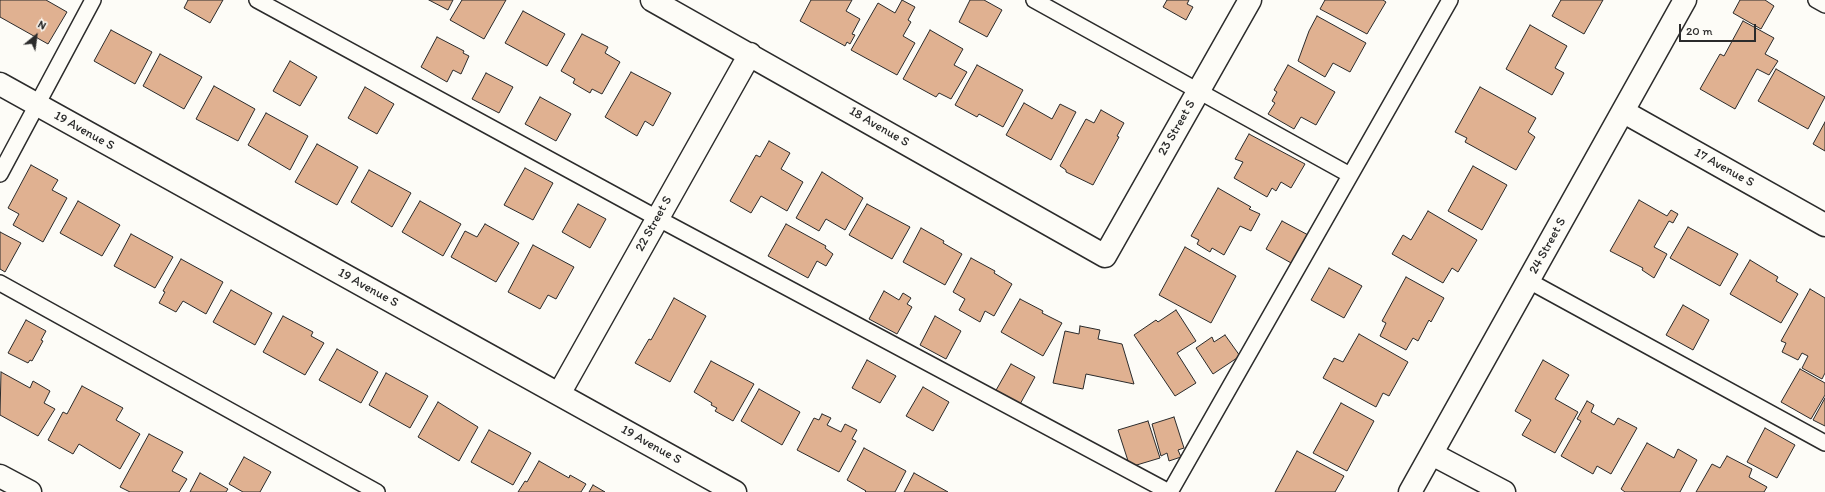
<!DOCTYPE html>
<html>
<head>
<meta charset="utf-8">
<style>
  body { margin:0 }
  #map { position:relative; width:1825px; height:492px; overflow:hidden; background:#fdfcf7; font-family:Itim,sans-serif }
  canvas { display:block }
  .north { position:absolute; left:16px; top:16px; width:40px; height:40px; -webkit-text-stroke:3px #fdfcf7; paint-order:stroke; rotate:29deg; font-size:11px; font-weight:700; line-height:16px; text-align:center; color:#2b2b2b }
  .north::after { content:''; display:block; margin:auto; width:14px; height:18px; background:#2b2b2b; clip-path:polygon(50% 0,100% 100%,50% 72%,0 100%) }
  .scale { position:absolute; left:1679px; top:24px; width:77px; height:18px; box-sizing:border-box; border:2px solid #2b2b2b; border-top:0; padding-left:5px; font-size:12px; line-height:14px; white-space:nowrap; color:#2b2b2b; -webkit-text-stroke:3px #fdfcf7; paint-order:stroke }
</style>
</head>
<body>
<div id="map">
<canvas width="1825" height="492"></canvas>
<div class="north">N</div>
<div class="scale">20 m</div>
</div>
<script>
const ctx = document.querySelector('canvas').getContext('2d');
ctx.lineJoin = 'round';
function fill(path, color) { ctx.fillStyle = color; ctx.fill(path, 'evenodd'); }
const toPath = rows => new Path2D(rows.map(r => 'M' + r).join(''));
function trace(path, color, width, dash) { ctx.strokeStyle = color; ctx.lineWidth = width; ctx.lineCap = dash ? 'butt' : 'round'; ctx.setLineDash(dash || []); ctx.stroke(path); }
function label(font, color, halo, rows, align = 'center') {
  ctx.font = font + ' Itim,sans-serif'; ctx.lineWidth = 3; ctx.setLineDash([]); ctx.textBaseline = 'middle'; ctx.strokeStyle = halo; ctx.fillStyle = color; for (const [text, x, y, turn = 0] of rows) {
    ctx.save(); ctx.translate(x, y); ctx.rotate((+turn || 0) * Math.PI / 180); ctx.textAlign = isNaN(turn) ? turn : align; if (halo) ctx.strokeText(text, 0, 0); ctx.fillText(text, 0, 0); ctx.restore();
  }
}
const building = toPath([
  [0,0,46,0,67,12,48,44,0,17,0,0],
  [188,0,223,0,210,23,184,8,188,0],
  [429,0,453,0,448,10,429,0],
  [462,0,506,0,484,39,450,20,462,0],
  [811,0,852,0,846,11,860,19,852,34,855,35,850,44,847,42,845,46,800,21,811,0],
  [902,0,915,7,908,20,911,22,903,36,915,43,897,75,851,50,878,3,895,13,902,0],
  [970,0,984,0,1002,10,987,37,959,22,970,0],
  [1167,0,1189,0,1187,4,1193,7,1186,20,1163,7,1167,0],
  [1325,0,1383,0,1386,2,1367,34,1320,9,1325,0],
  [1561,0,1603,0,1584,34,1552,16,1561,0],
  [1740,0,1765,0,1774,6,1761,29,1733,13,1740,0],
  [523,11,565,34,547,66,505,43,523,11],
  [1317,16,1366,43,1350,72,1333,63,1325,77,1298,61,1309,31,1317,16],
  [1743,21,1774,38,1765,54,1778,61,1769,75,1757,69,1735,109,1700,89,1720,54,1724,56,1743,21],
  [1530,25,1567,46,1555,68,1564,73,1552,95,1506,69,1530,25],
  [111,30,152,52,135,84,94,61,111,30],
  [930,30,963,49,954,65,967,72,951,99,939,93,936,97,903,79,930,30],
  [582,34,608,47,605,53,620,62,602,94,592,89,590,93,573,83,575,79,561,71,582,34],
  [437,37,464,51,463,53,469,56,461,74,453,70,447,82,421,67,437,37],
  [160,54,202,77,184,109,143,86,160,54],
  [290,61,317,77,300,106,273,91,290,61],
  [977,65,1023,90,1003,127,979,114,977,117,955,105,977,65],
  [1288,65,1335,92,1316,125,1301,117,1294,129,1268,114,1275,103,1272,101,1277,92,1274,90,1288,65],
  [1776,69,1825,97,1808,129,1758,101,1776,69],
  [631,72,671,93,653,126,645,121,637,136,605,117,631,72],
  [486,73,513,87,499,113,472,99,486,73],
  [214,86,255,109,238,141,196,119,214,86],
  [365,87,394,104,377,134,348,118,365,87],
  [1480,87,1536,118,1528,132,1535,137,1516,170,1465,142,1467,138,1455,132,1480,87],
  [540,97,571,114,556,141,525,124,540,97],
  [1024,103,1052,119,1060,104,1076,112,1051,160,1006,135,1024,103],
  [1101,110,1124,123,1117,136,1119,137,1093,185,1066,172,1066,170,1060,166,1086,119,1094,123,1101,110],
  [266,113,308,136,290,170,248,145,266,113],
  [1825,122,1825,151,1813,144,1825,122],
  [1249,134,1305,164,1291,188,1281,182,1276,191,1272,188,1267,197,1234,178,1243,162,1235,159,1249,134],
  [769,141,790,153,781,169,803,182,787,211,761,196,751,213,730,201,756,155,760,157,769,141],
  [317,144,358,167,337,205,295,182,317,144],
  [31,165,58,180,52,190,67,198,43,242,13,225,19,214,8,208,31,165],
  [1473,166,1507,185,1482,230,1448,211,1473,166],
  [525,168,553,183,533,220,504,205,525,168],
  [369,170,411,193,392,227,351,202,369,170],
  [822,172,863,198,845,230,826,219,819,231,796,218,822,172],
  [1218,188,1251,207,1249,209,1260,214,1251,231,1240,226,1224,255,1212,248,1210,252,1197,244,1199,240,1191,236,1218,188],
  [1639,200,1667,216,1671,210,1678,214,1673,223,1669,221,1654,247,1667,254,1654,278,1642,270,1643,268,1610,251,1639,200],
  [78,201,120,225,102,256,60,233,78,201],
  [420,201,461,224,443,256,402,232,420,201],
  [578,204,606,219,590,248,562,232,578,204],
  [867,204,910,227,892,259,849,235,867,204],
  [1428,211,1477,240,1458,272,1452,268,1443,283,1392,254,1403,235,1411,240,1428,211],
  [1282,221,1310,236,1293,264,1266,249,1282,221],
  [485,224,519,243,496,282,451,257,465,231,477,237,485,224],
  [786,224,826,246,825,248,833,254,826,266,817,261,808,278,768,256,786,224],
  [1688,227,1738,254,1720,286,1670,258,1688,227],
  [921,228,944,241,943,243,962,254,945,285,903,262,921,228],
  [0,232,21,243,5,272,0,269,0,232],
  [131,234,173,257,155,288,114,266,131,234],
  [533,245,574,267,556,299,548,295,540,309,508,292,533,245],
  [1185,247,1236,276,1211,323,1159,295,1185,247],
  [971,258,995,271,994,273,1012,284,994,316,985,311,980,322,959,310,965,299,953,292,971,258],
  [181,259,223,282,206,314,183,301,176,312,159,303,165,292,163,291,181,259],
  [1750,260,1778,277,1776,281,1798,294,1781,323,1730,294,1750,260],
  [1329,268,1362,286,1344,318,1311,300,1329,268],
  [1406,277,1444,298,1431,322,1429,320,1418,341,1413,338,1406,350,1380,336,1386,323,1382,321,1406,277],
  [1810,289,1825,298,1825,373,1822,379,1802,368,1808,356,1802,353,1798,360,1782,352,1786,343,1781,341,1810,289],
  [231,290,272,313,255,345,213,322,231,290],
  [884,291,899,300,903,293,911,298,907,304,912,307,897,334,869,319,884,291],
  [674,298,706,316,670,382,635,363,649,339,651,340,674,298],
  [1020,299,1043,311,1042,313,1062,323,1043,356,1001,332,1020,299],
  [1683,305,1709,320,1693,350,1666,335,1683,305],
  [1176,310,1196,341,1177,353,1196,383,1175,396,1134,335,1156,320,1158,322,1176,310],
  [283,316,313,332,311,336,324,343,305,375,263,352,283,316],
  [935,316,961,331,946,359,920,345,935,316],
  [26,320,46,331,41,340,43,341,32,361,30,360,28,363,8,353,26,320],
  [1080,326,1100,330,1098,339,1122,344,1134,384,1086,374,1083,389,1053,383,1065,331,1079,334,1080,326],
  [1359,334,1408,362,1389,396,1383,393,1376,407,1323,378,1334,358,1343,362,1359,334],
  [1225,335,1240,356,1213,374,1196,348,1212,337,1214,342,1225,335],
  [337,349,378,372,361,403,319,380,337,349],
  [867,360,896,376,880,403,852,388,867,360],
  [1543,360,1569,375,1555,399,1578,412,1555,453,1522,435,1531,420,1515,411,1543,360],
  [711,361,754,384,733,421,715,411,717,408,711,405,712,403,694,392,711,361],
  [1011,364,1035,377,1019,406,995,392,1011,364],
  [1800,369,1825,383,1825,395,1811,419,1781,402,1800,369],
  [1,372,30,388,33,381,50,391,44,403,55,409,38,436,0,415,1,372],
  [386,373,428,396,410,428,369,405,386,373],
  [82,386,123,408,116,420,140,434,120,469,79,444,73,454,48,440,63,412,67,414,82,386],
  [923,387,949,402,933,431,906,416,923,387],
  [759,389,800,412,782,445,741,421,759,389],
  [1825,398,1825,426,1813,420,1825,398],
  [1587,401,1594,405,1591,412,1614,425,1618,418,1637,428,1611,474,1597,466,1593,474,1561,456,1581,421,1577,419,1587,401],
  [438,402,478,427,459,461,418,437,438,402],
  [1341,403,1374,421,1347,471,1313,453,1341,403],
  [822,414,831,418,827,425,841,432,845,424,857,430,852,439,856,441,839,472,797,450,814,418,819,420,822,414],
  [1174,417,1184,448,1178,450,1181,457,1169,461,1167,453,1161,456,1152,424,1174,417],
  [1148,421,1160,458,1130,467,1118,430,1148,421],
  [1765,428,1795,445,1777,478,1747,462,1765,428],
  [489,430,531,453,513,485,471,462,489,430],
  [149,434,183,452,172,471,187,479,179,492,130,492,120,487,149,434],
  [1647,443,1674,458,1678,449,1697,460,1680,492,1625,492,1621,489,1647,443],
  [864,448,906,471,895,492,865,492,866,491,847,480,864,448],
  [1297,451,1344,476,1335,492,1275,492,1297,451],
  [1727,456,1752,469,1749,477,1767,487,1764,492,1696,492,1712,464,1720,468,1727,456],
  [244,457,271,472,260,492,243,492,229,484,244,457],
  [539,461,569,478,570,475,586,484,581,492,518,492,525,481,527,482,539,461],
  [200,473,228,489,226,492,190,492,200,473],
  [914,473,948,492,904,492,914,473],
  [593,485,605,492,589,492,593,485]
]);
fill(building, '#e0b191');
trace(building, '#2b2b2b', 1);
const service = toPath([
  [257,0,657,218,1169,492],
  [1034,0,1350,175],
  [1816,0,1825,5],
  [0,174,93,0],
  [1529,281,1825,443],
  [0,283,377,492],
  [1170,492,1450,0]
]);
const minor = toPath([
  [652,0,1105,256,1250,0],
  [0,84,735,492],
  [1624,112,1825,225],
  [559,394,750,54],
  [1432,454,1504,492],
  [0,476,30,492],
  [1410,492,1685,0]
]);
trace(service, '#2b2b2b', 18);
trace(minor, '#2b2b2b', 25);
trace(service, '#fdfcf7', 15);
trace(minor, '#fdfcf7', 22);
label('13px', '#2b2b2b', '#fdfcf7', [
  ["18 Avenue S",879,127,30],
  ["23 Street S",1177,128,-60],
  ["19 Avenue S",84,131,29],
  ["17 Avenue S",1724,168,29],
  ["22 Street S",654,224,-61],
  ["24 Street S",1548,246,-61],
  ["19 Avenue S",368,288,29],
  ["19 Avenue S",651,445,29]
]);
</script>
</body>
</html>
